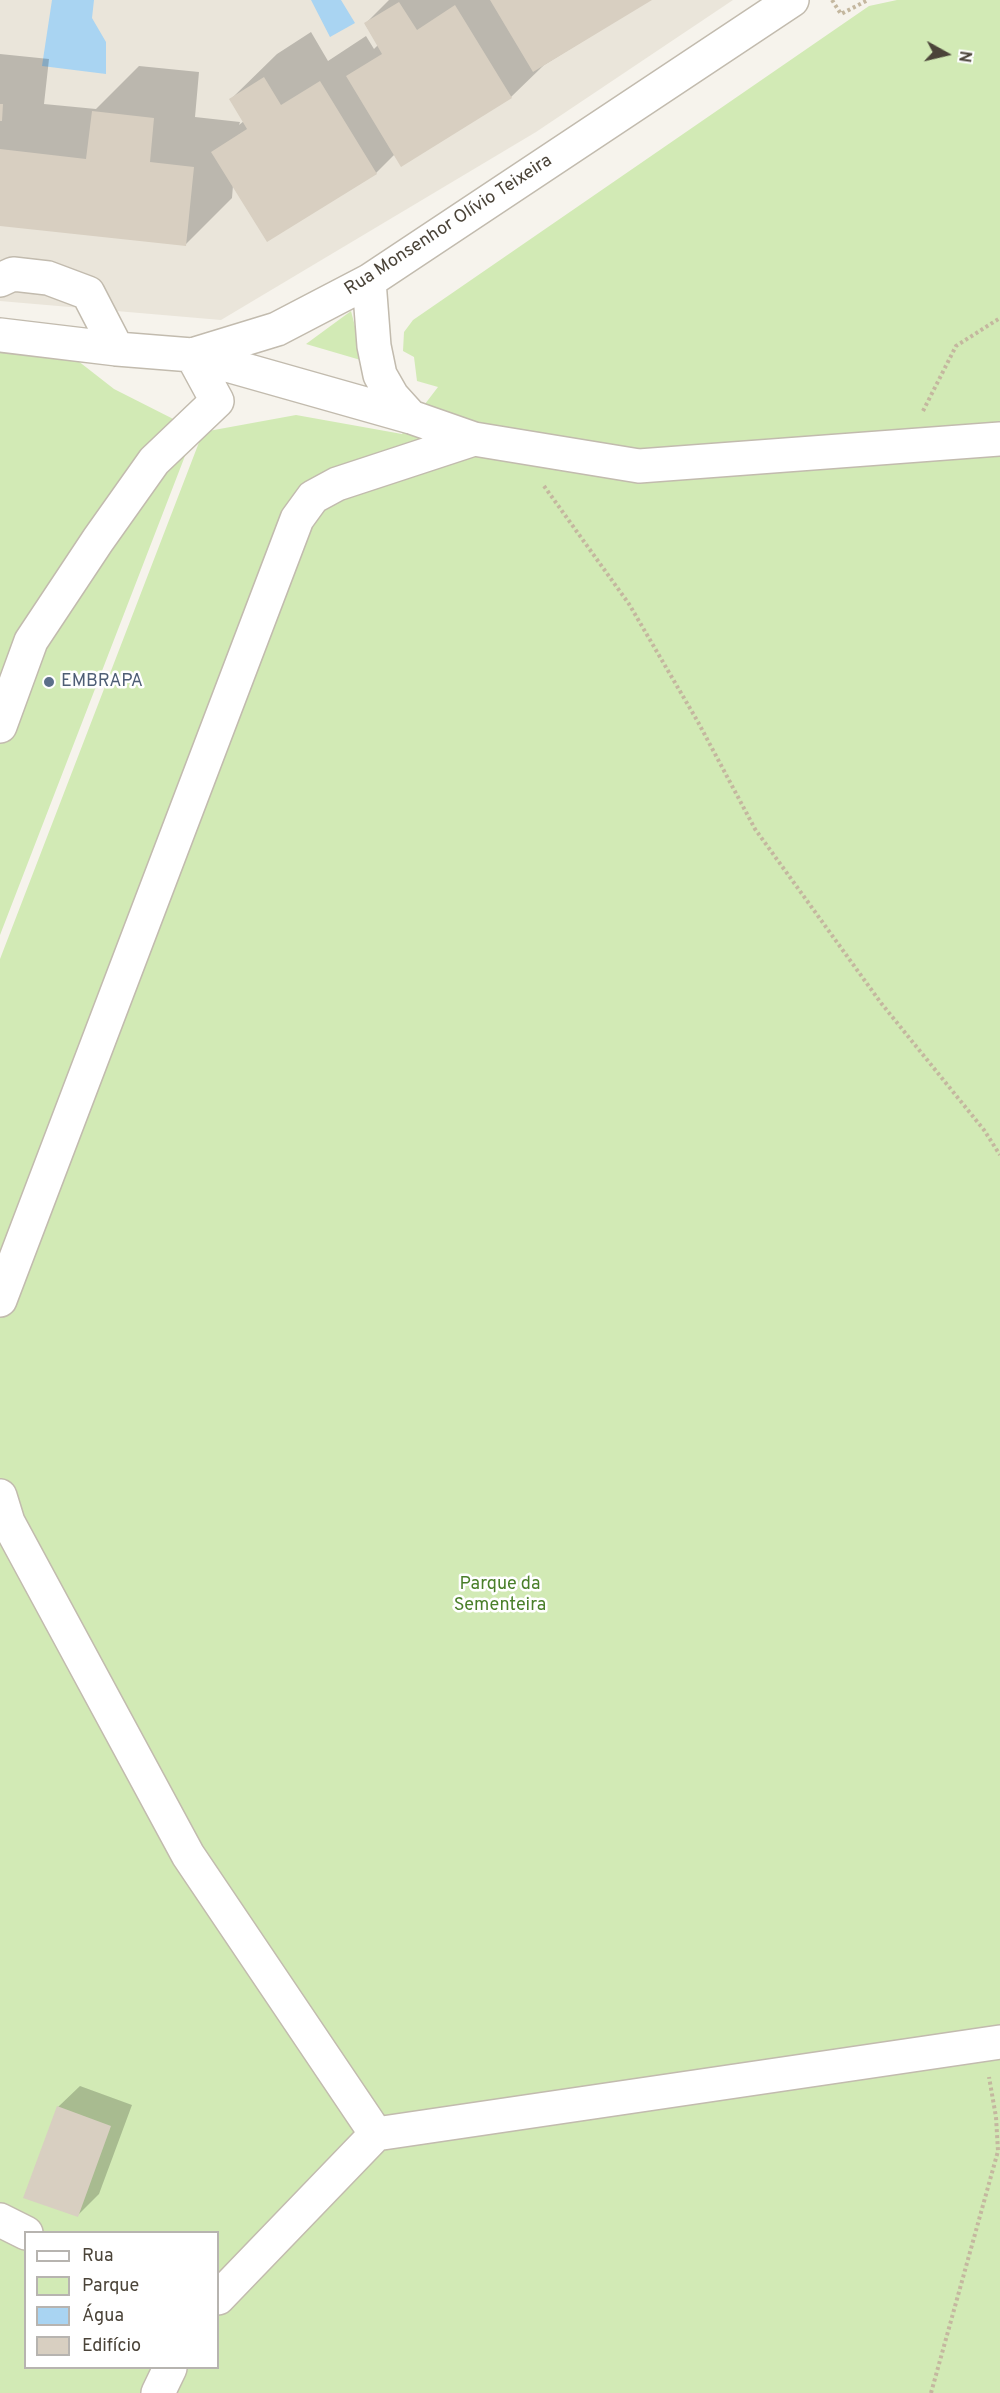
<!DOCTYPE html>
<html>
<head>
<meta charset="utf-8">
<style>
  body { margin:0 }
  #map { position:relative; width:1000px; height:2393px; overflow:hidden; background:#f6f3ec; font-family:Overpass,sans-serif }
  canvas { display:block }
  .legend { position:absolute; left:24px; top:2231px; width:195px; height:138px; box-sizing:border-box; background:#fff; border:2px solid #b7b4b0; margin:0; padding:8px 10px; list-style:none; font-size:18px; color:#4b4439 }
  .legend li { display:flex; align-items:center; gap:12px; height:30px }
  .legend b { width:30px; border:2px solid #b7b4b0 }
  .north { position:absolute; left:916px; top:24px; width:60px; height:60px; -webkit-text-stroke:4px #fff; paint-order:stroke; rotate:98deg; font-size:16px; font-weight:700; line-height:24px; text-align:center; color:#4b4439 }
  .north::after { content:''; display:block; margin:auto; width:21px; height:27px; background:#4b4439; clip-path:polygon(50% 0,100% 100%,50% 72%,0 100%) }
</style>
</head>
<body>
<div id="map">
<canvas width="1000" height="2393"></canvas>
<ul class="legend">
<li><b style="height:8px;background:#fff"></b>Rua</li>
<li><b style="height:16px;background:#d2eab5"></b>Parque</li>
<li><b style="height:16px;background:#a9d4f2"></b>Água</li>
<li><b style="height:16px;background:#d8cfc1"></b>Edifício</li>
</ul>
<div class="north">N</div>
</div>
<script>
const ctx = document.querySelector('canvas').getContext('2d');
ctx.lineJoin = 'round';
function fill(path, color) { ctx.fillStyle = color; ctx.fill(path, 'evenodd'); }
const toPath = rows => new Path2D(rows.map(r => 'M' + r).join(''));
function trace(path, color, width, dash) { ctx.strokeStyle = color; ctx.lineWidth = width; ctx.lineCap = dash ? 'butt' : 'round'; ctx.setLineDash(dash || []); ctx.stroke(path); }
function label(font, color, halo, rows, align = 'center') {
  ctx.font = font + ' Overpass,sans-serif'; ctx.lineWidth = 5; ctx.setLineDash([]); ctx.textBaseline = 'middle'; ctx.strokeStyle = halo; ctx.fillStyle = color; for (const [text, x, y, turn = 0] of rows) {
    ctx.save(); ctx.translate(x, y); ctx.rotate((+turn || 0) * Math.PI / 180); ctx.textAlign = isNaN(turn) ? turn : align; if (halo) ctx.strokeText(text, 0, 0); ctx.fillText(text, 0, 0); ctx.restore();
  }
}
fill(toPath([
  [0,0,733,0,536,132,221,320,0,301]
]), '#eae5da');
fill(toPath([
  [897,0,1000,0,1000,2393,0,2393,0,959,203,432,296,415,402,434,438,387,417,381,414,357,403,351,404,332,413,320,869,6],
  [26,2232,218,2232,218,2368,26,2368],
  [351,311,364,361,306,344],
  [0,349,73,357,114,389,195,430,0,935]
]), '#d2eab5');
fill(toPath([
  [52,0,94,0,92,18,106,42,106,74,42,66],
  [311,0,341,0,355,23,330,37]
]), '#a9d4f2');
fill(toPath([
  [389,0,649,0,544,65,511,97,395,154,376,173,233,185,232,198,186,244,0,224,0,54,49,59,44,104,96,109,139,66,199,72,195,117,240,122,239,125,244,121,231,99,277,54,311,32,328,61,366,36,374,49,378,45,365,24],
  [80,2086,132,2105,99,2194,77,2216,58,2107]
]), '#0003');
fill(toPath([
  [490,0,652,0,533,72],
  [399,2,417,30,455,5,512,98,401,167,346,76,382,54,364,23],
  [264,77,281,105,320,81,377,174,267,242,211,152,247,129,229,99],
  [0,104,3,104,2,121,0,121],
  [92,111,154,118,150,162,194,167,186,246,0,226,0,149,86,159],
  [57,2106,111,2126,78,2217,23,2198]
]), '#d8cfc1');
const minor = toPath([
  [0,280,13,274,48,278,88,293,117,349],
  [369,281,374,346,380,375,392,396,411,417],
  [0,335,117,349,192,355,277,329,369,281,792,0],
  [192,355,411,417,474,439],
  [0,726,31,641,98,540,154,461,217,401,192,355],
  [0,1300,297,519,313,497,337,484,474,439,639,466,1000,439],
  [0,1496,8,1522,188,1855,376,2134],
  [0,2220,26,2233],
  [218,2298,376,2134,1000,2042],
  [158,2393,170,2368]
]);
trace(minor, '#c2bbae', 36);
trace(toPath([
  [832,0,841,14,868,0],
  [923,411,956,346,1000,318],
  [544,486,629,604,698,722,755,829,881,1003,984,1130,1000,1155],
  [931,2393,998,2151,996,2117,989,2077]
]), '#c4b79f', 4, [3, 3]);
trace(minor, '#fff', 33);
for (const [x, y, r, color] of [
  [49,682,6,"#5c6f8a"]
]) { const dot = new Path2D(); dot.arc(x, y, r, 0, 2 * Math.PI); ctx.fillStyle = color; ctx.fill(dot); trace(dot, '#fff', 2); }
label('18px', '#4b4439', '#fff', [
  ["Rua Monsenhor Olívio Teixeira",449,226,-33]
]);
label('18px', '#4e5e75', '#fff', [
  ["EMBRAPA",61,682]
], 'left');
label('18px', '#4a7f2a', '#fff', [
  ["Parque da",500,1585],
  ["Sementeira",500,1606]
]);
</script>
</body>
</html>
